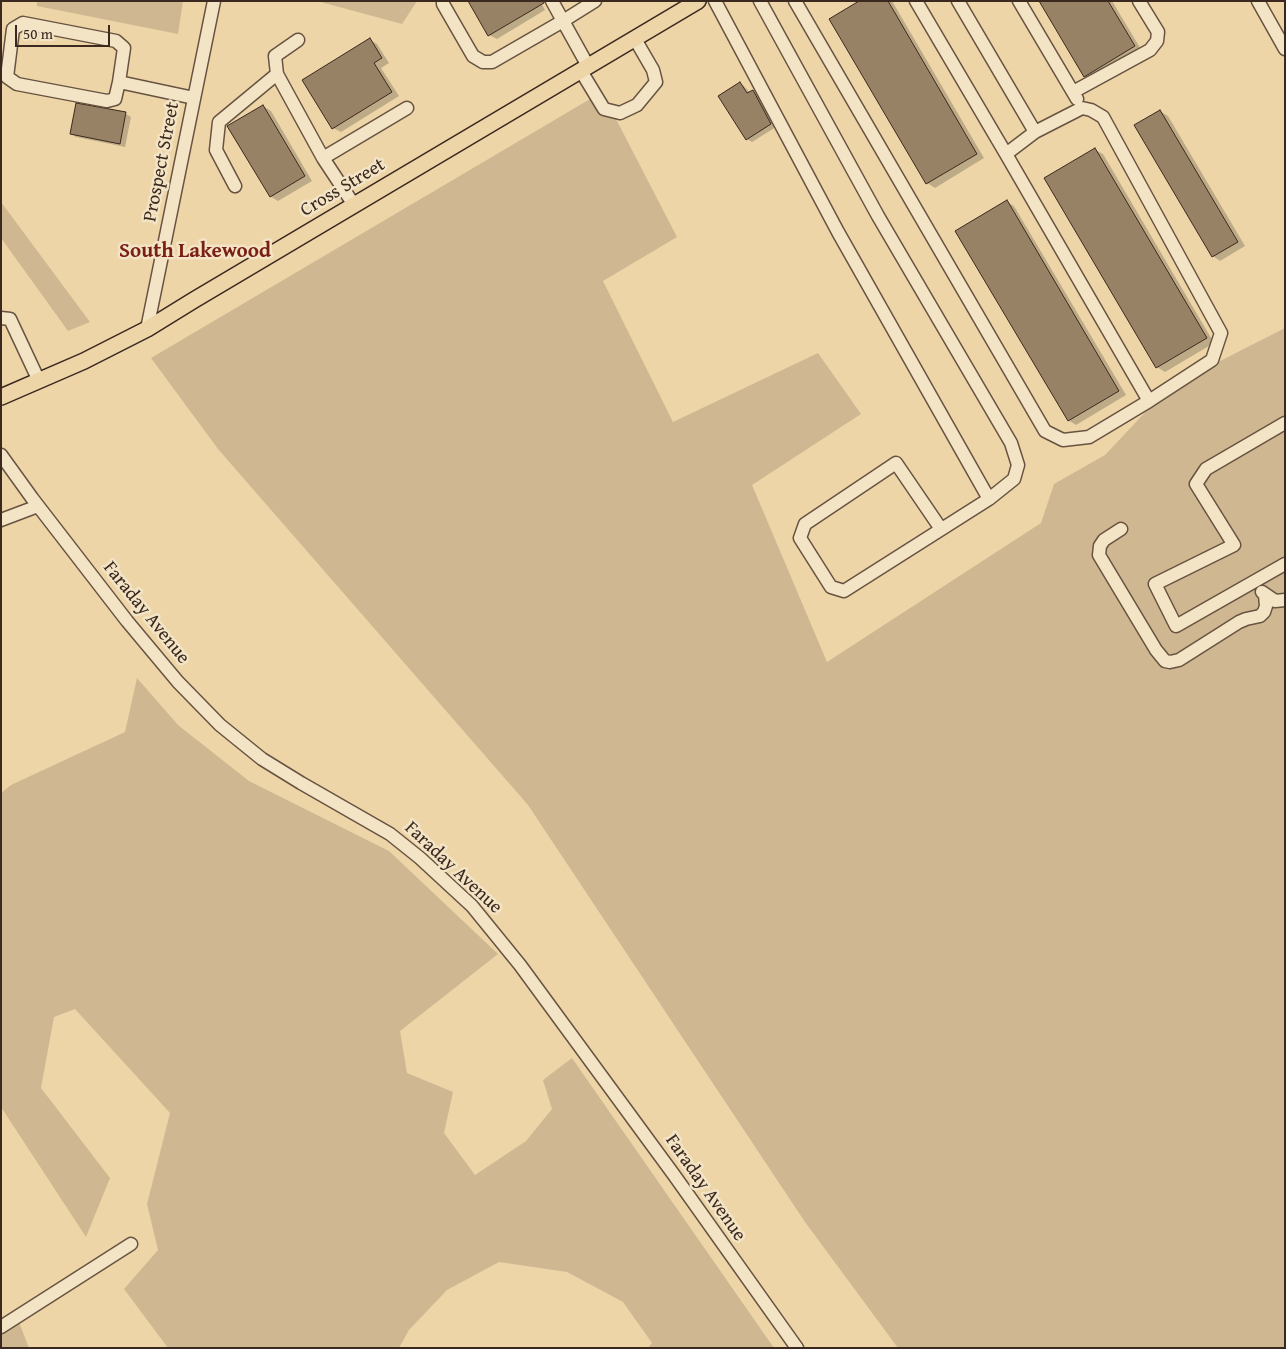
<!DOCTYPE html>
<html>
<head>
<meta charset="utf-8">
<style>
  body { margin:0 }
  #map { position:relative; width:1286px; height:1349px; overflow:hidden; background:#edd5a8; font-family:"Gentium Book Plus",serif }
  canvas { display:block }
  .frame { position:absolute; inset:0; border:2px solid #3b281f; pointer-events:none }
  .scale { position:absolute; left:15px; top:25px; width:95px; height:22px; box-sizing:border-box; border:2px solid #3b281f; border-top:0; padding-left:6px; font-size:15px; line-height:18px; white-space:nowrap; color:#3b281f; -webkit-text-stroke:4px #f3e4c6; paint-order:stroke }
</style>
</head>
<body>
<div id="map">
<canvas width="1286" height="1349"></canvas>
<div class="frame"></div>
<div class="scale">50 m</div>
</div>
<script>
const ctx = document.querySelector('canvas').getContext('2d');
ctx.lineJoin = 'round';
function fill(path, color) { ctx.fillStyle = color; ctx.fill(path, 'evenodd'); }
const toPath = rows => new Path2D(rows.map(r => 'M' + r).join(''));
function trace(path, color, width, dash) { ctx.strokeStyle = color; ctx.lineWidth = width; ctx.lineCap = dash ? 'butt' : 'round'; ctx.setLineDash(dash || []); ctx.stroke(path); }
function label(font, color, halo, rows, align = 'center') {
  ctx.font = font + ' "Gentium Book Plus",serif'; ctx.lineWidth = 5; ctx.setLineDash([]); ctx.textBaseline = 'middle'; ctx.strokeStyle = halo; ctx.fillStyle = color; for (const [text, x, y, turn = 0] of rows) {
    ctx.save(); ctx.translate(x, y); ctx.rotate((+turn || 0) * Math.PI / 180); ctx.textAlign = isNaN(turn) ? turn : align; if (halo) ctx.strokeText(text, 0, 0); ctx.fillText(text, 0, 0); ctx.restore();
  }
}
fill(toPath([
  [37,1,183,1,178,34,37,6],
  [317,1,417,1,402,24],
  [602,92,677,237,603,281,673,422,818,353,861,414,752,485,827,662,1041,523,1054,484,1105,455,1169,387,1285,328,1285,1348,898,1348,805,1222,528,805,218,449,151,358],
  [1,202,90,322,68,331,1,238],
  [137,678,178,725,249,781,389,851,498,954,400,1031,407,1073,453,1092,444,1133,475,1175,526,1141,552,1109,543,1080,572,1058,774,1348,648,1348,652,1343,623,1302,567,1272,499,1262,447,1290,409,1330,399,1348,168,1348,124,1289,158,1250,147,1204,170,1113,75,1009,54,1017,41,1088,110,1178,86,1237,1,1107,1,793,11,785,125,732],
  [15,1312,29,1348,1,1348,1,1321]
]), '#cfb891');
fill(toPath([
  [540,1,545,10,497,39,489,35],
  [862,1,892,1,984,158,935,188,927,183],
  [1041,1,1112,1,1142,51,1093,80,1085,76],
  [370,40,377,44,389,63,381,68,399,96,341,132,333,128],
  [740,83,745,87,750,93,753,91,759,94,776,127,752,142,747,139],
  [263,106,271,111,312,181,278,201,270,196],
  [1160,111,1168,116,1245,246,1220,261,1213,256],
  [126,114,131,117,125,147,76,137,71,134],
  [1095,150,1103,154,1214,343,1165,372,1157,367],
  [1007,202,1014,206,1126,395,1076,425,1068,420]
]), '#0003');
const building = toPath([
  [468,1,544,1,544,3,488,36,468,1],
  [859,1,888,1,977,154,926,184,829,19,859,1],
  [1039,1,1108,1,1135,46,1084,77,1039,1],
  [370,38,382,58,374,63,392,92,332,129,302,80,370,38],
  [740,82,747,93,753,90,771,124,746,140,718,96,740,82],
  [76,103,126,112,120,144,70,134,76,103],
  [263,105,305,176,270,197,227,126,263,105],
  [1160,110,1238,242,1212,257,1134,125,1160,110],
  [1095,148,1207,338,1156,368,1044,178,1095,148],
  [1007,200,1119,391,1068,421,955,231,1007,200]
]);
fill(building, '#988266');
trace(building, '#3b281f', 1);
const minor = toPath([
  [443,1,443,4,473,56,483,62,492,62,563,21,552,1],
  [715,1,838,232,989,499,1014,479,1018,465,1011,443,878,216,760,1],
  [795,1,1045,431,1063,440,1089,437,1149,401,1006,154,916,1],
  [958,1,1035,132],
  [1019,1,1077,99],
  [1258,1,1285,49],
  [588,66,563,21,595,1],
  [581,71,604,109,620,113,637,105,656,82,653,70,635,39],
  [277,74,275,56,298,40],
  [119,82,124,48,116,41,23,23,13,29,7,77,17,84,107,101,115,99,119,82,194,98],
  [1073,92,1150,50,1157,41,1158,32,1139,1],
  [1006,154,1035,132,1082,108,1091,110,1103,117,1221,333,1212,360,1149,401],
  [323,158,407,108],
  [235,186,216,150,219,122,277,74,323,158,354,205],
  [1,318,10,319,39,381],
  [147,329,214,1],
  [1285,423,1206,469,1196,484,1234,545,1155,584,1176,626,1285,564],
  [1,455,32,498,127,621,178,682,220,725,262,759,301,783,390,834,420,858,472,906,520,965,674,1175,797,1348],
  [1,520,38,506],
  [941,529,896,463,805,524,800,538,831,587,844,591,989,499],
  [1121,529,1104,540,1100,546,1099,555,1156,650,1165,661,1170,662,1179,660,1239,622,1246,619,1260,616,1264,612,1266,606,1265,595],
  [1262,592,1275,601,1285,600],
  [1,1327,131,1244]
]);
const major = toPath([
  [1,397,84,361,147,329,194,300,698,1]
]);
trace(minor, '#685341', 15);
trace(major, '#3b281f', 18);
trace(minor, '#f3e4c6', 12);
trace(major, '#edd5a8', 15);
label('19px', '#3b281f', '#f3e4c6', [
  ["Prospect Street",162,162,-79],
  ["Cross Street",343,188,-31],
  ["Faraday Avenue",146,613,51],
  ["Faraday Avenue",453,868,43],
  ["Faraday Avenue",705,1188,55]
]);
label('bold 21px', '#7a1f14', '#f3e4c6', [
  ["South Lakewood",195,252]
]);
</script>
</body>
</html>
